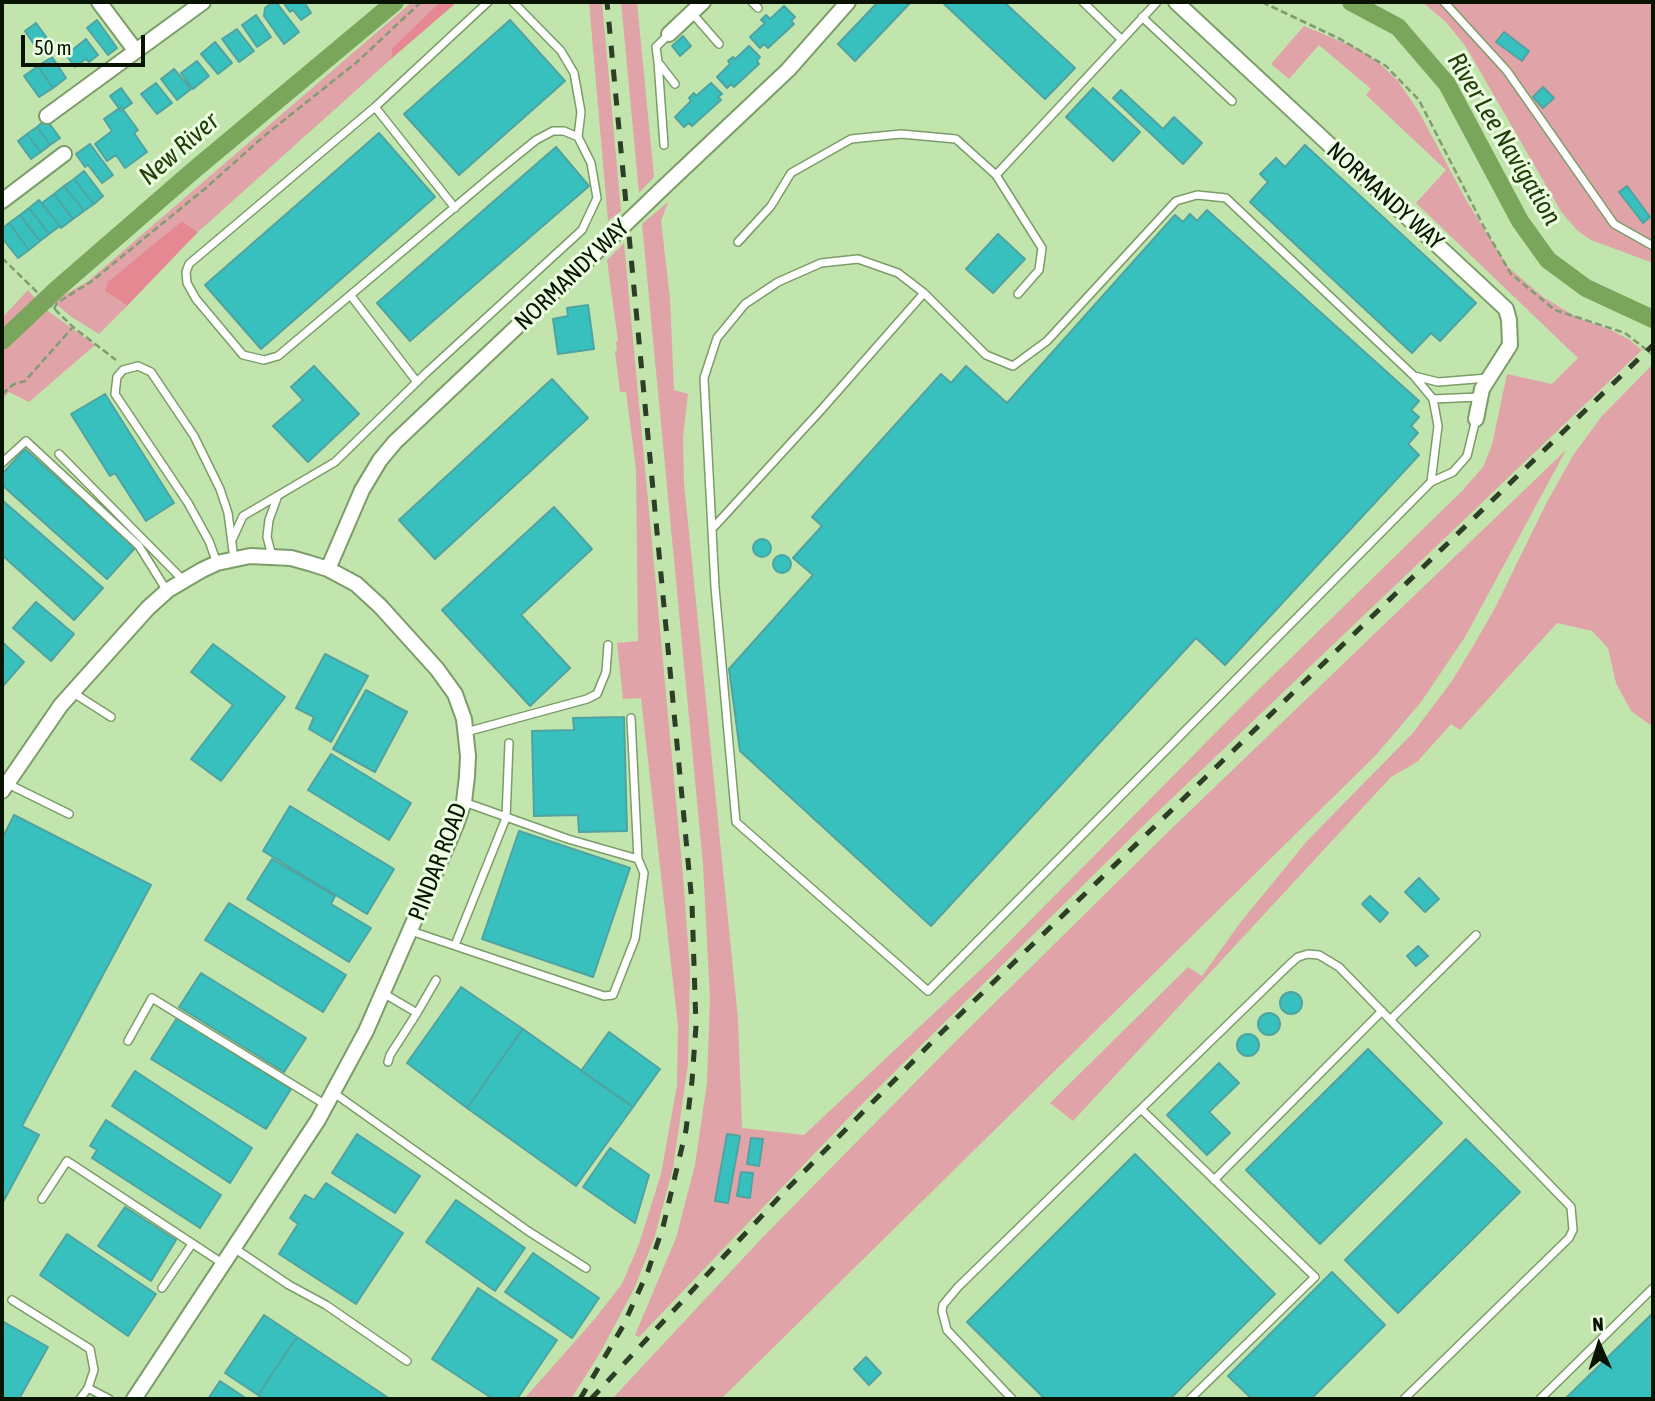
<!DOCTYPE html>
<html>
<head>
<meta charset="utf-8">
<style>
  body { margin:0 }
  #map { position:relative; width:1655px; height:1401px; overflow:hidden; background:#c2e4ad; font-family:"Asap Condensed",sans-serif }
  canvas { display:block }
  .frame { position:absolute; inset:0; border:4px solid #081302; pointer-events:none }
  .north { position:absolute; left:1564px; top:1310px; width:70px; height:70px; -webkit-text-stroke:5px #edffe3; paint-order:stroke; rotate:357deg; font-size:19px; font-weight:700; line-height:28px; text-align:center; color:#081302 }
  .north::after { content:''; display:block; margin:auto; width:24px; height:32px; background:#081302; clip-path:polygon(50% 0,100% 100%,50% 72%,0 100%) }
  .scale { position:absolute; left:21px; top:35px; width:124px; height:32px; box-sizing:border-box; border:4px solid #081302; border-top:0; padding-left:9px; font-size:21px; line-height:24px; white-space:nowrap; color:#081302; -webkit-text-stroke:5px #edffe3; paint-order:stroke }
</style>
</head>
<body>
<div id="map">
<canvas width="1655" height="1401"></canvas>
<div class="frame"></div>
<div class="north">N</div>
<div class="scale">50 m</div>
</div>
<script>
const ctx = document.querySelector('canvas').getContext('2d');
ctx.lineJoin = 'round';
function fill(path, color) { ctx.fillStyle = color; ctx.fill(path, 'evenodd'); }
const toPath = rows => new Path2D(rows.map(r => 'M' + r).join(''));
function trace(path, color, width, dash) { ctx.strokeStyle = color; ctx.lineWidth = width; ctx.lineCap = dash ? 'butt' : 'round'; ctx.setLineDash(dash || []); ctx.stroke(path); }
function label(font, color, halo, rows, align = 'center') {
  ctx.font = font + ' "Asap Condensed",sans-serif'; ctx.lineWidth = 6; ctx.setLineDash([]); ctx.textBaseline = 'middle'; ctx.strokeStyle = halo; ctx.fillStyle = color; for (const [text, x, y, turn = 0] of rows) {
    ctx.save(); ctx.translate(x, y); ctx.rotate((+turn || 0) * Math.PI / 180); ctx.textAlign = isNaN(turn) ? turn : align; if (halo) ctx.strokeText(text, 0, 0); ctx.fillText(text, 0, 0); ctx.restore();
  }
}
fill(toPath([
  [412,2,440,2,392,48,391,59,198,232,182,221,106,292,127,306,99,334,70,316,53,301,87,282],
  [589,2,602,2,621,211,608,221],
  [621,2,637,2,643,64,654,177,639,193],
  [1422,2,1653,2,1653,263,1591,240,1578,231,1562,213,1466,47,1446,22],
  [1304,26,1354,47,1377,61,1398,81,1419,112,1466,200,1508,267,1543,297,1578,318,1609,329,1628,339,1642,350,1144,825,858,1108,639,1337,635,1335,676,1238,695,1165,707,1083,710,999,703,864,642,224,668,202,661,221,670,298,674,390,688,394,683,437,684,483,738,1019,742,1128,804,1135,994,957,1250,698,1463,490,1483,467,1492,445,1507,374,1552,384,1578,358,1416,203,1446,170,1366,95,1371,89,1319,45,1289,79,1271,64],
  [624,243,683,876,690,971,688,1064,673,1168,654,1239,634,1289,600,1353,571,1399,524,1399,593,1321,622,1284,639,1244,661,1174,677,1085,678,1026,641,698,623,699,617,643,638,641,636,469,626,392,620,392,615,351,617,351,616,342,618,341,607,260],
  [28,290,45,309,95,345,29,402,9,392,2,399,2,318],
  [1653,364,1653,727,1631,711,1616,683,1608,648,1592,631,1557,623,1460,730,1451,724,1417,762,1391,777,1073,1121,1050,1103,1188,967,1202,976,1240,923,1307,841,1412,734,1452,681,1475,643,1494,610,1547,502,1574,454,1602,416],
  [1566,450,1465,637,1421,702,1376,755,721,1399,612,1399,762,1238,954,1043,1169,831]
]), '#e0a3a8');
fill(toPath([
  [440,2,457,2,391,59,392,48],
  [182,221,198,232,127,306,105,291,108,282]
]), '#e58892');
trace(toPath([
  [1351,2,1398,27,1447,84,1520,221,1548,260,1586,288,1653,319],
  [2,341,57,289,194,170,395,2]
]), '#7aa65b', 18);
const building = toPath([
  [273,2,276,2,299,32,284,44,264,16,265,8,273,2],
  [283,2,304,2,311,13,301,20,293,10,290,12,283,2],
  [878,2,911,2,855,61,838,44,878,2],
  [942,2,1004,2,1075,68,1045,99,942,2],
  [784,6,795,17,791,21,794,24,768,48,764,44,760,48,750,37,765,23,761,20,766,15,770,19,784,6],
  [256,15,271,37,257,47,242,25,256,15],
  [97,20,117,48,108,55,87,28,97,20],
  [510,20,565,81,459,175,404,114,510,20],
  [36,23,47,38,35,46,25,31,36,23],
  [237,29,254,51,239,62,222,39,237,29],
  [1504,32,1529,51,1522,61,1496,42,1504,32],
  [683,36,691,46,680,56,672,46,683,36],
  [86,39,98,55,89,62,86,59,75,67,66,55,86,39],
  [215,42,232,63,218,74,201,54,215,42],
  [749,46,760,57,757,61,759,64,734,87,731,84,727,88,717,77,730,64,728,61,733,57,735,59,749,46],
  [52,57,66,78,53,88,38,66,52,57],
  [197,61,209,76,193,89,181,73,197,61],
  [38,66,53,88,39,97,24,76,38,66],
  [174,69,191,89,177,100,161,79,174,69],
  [156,83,172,103,157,114,141,94,156,83],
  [711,83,722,94,718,97,721,100,692,126,689,123,684,127,675,117,691,101,689,98,694,93,696,96,711,83],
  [1543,87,1554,98,1543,108,1533,97,1543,87],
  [121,88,132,103,121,111,110,96,121,88],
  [1093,88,1140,132,1113,161,1066,117,1093,88],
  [1121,90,1163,129,1174,117,1202,143,1183,164,1113,98,1121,90],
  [121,107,138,130,134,133,147,152,125,168,116,155,107,161,95,144,112,131,104,119,121,107],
  [46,119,60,138,50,145,37,127,46,119],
  [37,127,50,145,41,152,27,134,37,127],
  [379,133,435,197,261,349,205,285,379,133],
  [27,134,41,152,31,159,18,141,27,134],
  [90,144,113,175,102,183,88,165,85,167,76,154,90,144],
  [1305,145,1476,303,1440,341,1431,333,1412,353,1250,202,1268,182,1260,174,1276,158,1285,167,1305,145],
  [556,147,589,186,410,341,377,303,556,147],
  [84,171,103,196,94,204,74,179,84,171],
  [74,179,94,204,84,211,64,186,74,179],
  [64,186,84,211,73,219,54,194,64,186],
  [1627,186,1650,217,1643,223,1619,192,1627,186],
  [54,194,73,219,61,228,42,203,54,194],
  [39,200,60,226,49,234,29,208,39,200],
  [29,208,49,234,40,241,20,215,29,208],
  [1207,210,1419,401,1411,410,1419,417,1411,426,1418,433,1408,444,1419,455,1225,665,1196,638,931,926,740,751,729,669,813,575,793,558,822,526,812,517,941,374,951,383,966,366,1007,403,1175,215,1183,222,1190,214,1197,221,1207,210],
  [20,215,40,241,29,250,9,223,20,215],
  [9,223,29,250,18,258,2,238,2,229,9,223],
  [998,234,1025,259,993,293,966,269,998,234],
  [588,305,594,349,558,354,553,319,568,316,567,308,588,305],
  [314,366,359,414,308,462,273,426,303,400,291,387,314,366],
  [552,379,588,418,435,559,399,520,552,379],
  [105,394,174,503,146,521,115,473,110,476,71,414,105,394],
  [25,449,135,548,107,579,2,485,2,474,25,449],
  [2,500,103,588,74,620,2,555,2,500],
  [554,507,592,549,521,615,570,668,530,706,442,610,554,507],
  '753 548a9 9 0 1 1 18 0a9 9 0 1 1-18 0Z',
  '773 564a9 9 0 1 1 18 0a9 9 0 1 1-18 0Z',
  [36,602,74,634,51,661,13,628,36,602],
  [2,642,24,662,2,687,2,642],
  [213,644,285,697,221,781,191,759,233,705,191,672,213,644],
  [325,654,368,676,331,742,309,729,314,717,296,708,325,654],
  [366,690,407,712,375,772,333,749,366,690],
  [624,717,627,831,579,832,578,815,534,816,532,731,574,730,573,718,624,717],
  [331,754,411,803,389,840,308,790,331,754],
  [290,806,394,869,367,914,263,851,290,806],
  [14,815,151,885,22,1126,39,1135,2,1204,2,839,14,815],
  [519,831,630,868,593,977,482,939,519,831],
  [272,859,335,896,331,904,371,928,349,962,247,899,272,859],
  [1419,878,1439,899,1425,912,1405,892,1419,878],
  [1370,896,1388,913,1380,922,1362,904,1370,896],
  [229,903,346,975,323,1012,205,940,229,903],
  [1418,946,1428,956,1416,966,1407,956,1418,946],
  [201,973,306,1038,284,1072,179,1007,201,973],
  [461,987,523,1029,467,1108,407,1063,461,987],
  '1280 1003a11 11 0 1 1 22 0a11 11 0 1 1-22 0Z',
  '1258 1024a11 11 0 1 1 22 0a11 11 0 1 1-22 0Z',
  [177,1018,291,1089,266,1129,151,1059,177,1018],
  [523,1029,633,1107,576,1186,467,1108,523,1029],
  [609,1032,660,1069,633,1107,581,1071,609,1032],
  '1237 1045a11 11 0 1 1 22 0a11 11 0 1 1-22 0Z',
  [1368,1049,1442,1123,1320,1244,1246,1170,1368,1049],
  [1219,1063,1239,1083,1209,1112,1230,1133,1207,1155,1167,1115,1219,1063],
  [135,1071,252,1148,230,1183,112,1106,135,1071],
  [106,1120,221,1195,200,1228,92,1158,97,1150,90,1146,106,1120],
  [357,1134,420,1176,395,1213,332,1173,357,1134],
  [727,1134,740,1136,728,1203,715,1201,727,1134],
  [751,1138,763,1139,759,1166,747,1164,751,1138],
  [1466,1139,1520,1192,1398,1313,1345,1260,1466,1139],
  [610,1148,649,1175,635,1223,583,1187,610,1148],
  [1135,1154,1275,1294,1170,1399,1045,1399,967,1322,1135,1154],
  [741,1172,753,1173,750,1198,737,1196,741,1172],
  [326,1183,403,1233,356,1304,279,1254,298,1224,290,1218,305,1195,314,1200,326,1183],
  [456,1200,525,1248,495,1291,426,1242,456,1200],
  [125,1207,176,1240,151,1281,98,1246,125,1207],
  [67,1234,156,1294,128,1336,40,1275,67,1234],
  [533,1253,599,1298,572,1338,505,1292,533,1253],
  [1332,1272,1385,1325,1311,1399,1252,1399,1228,1376,1332,1272],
  [478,1288,557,1340,517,1399,493,1399,432,1359,478,1288],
  [1653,1313,1653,1399,1565,1399,1653,1313],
  [264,1315,297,1337,258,1395,225,1373,264,1315],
  [2,1321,48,1347,19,1399,2,1399,2,1321],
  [297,1337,390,1399,264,1399,258,1395,297,1337],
  [866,1357,881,1373,869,1385,854,1369,866,1357],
  [220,1381,247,1399,208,1399,220,1381]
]);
fill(building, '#37c0be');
trace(building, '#4fa3a1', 2);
const lane = toPath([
  [513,2,561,51,574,73,581,112,578,137],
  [752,2,758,8],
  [1083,2,1122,40],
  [1444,2,1507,71,1614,224,1653,246],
  [692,13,719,44],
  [1142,17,1232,101],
  [669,34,656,47,658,62,675,84],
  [658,62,664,145],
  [996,175,1042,248,1039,270,1018,294],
  [455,208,375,107,488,2],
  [738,242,771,206,791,173,851,139,901,134,956,139,996,175,1157,2],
  [351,296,417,382],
  [1414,376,1433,399,1438,426,1431,482],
  [1433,399,1479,397],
  [1476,419,1467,456,1453,472,1431,482,928,991,736,822,715,587,704,378,717,338,745,304,778,282,821,263,858,259,898,273,924,293,986,355,1013,366,1047,341,1176,201,1197,195,1226,198,1414,376,1438,382,1488,378],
  [59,454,183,580],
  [2,463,26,441,139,546,167,591],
  [712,529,822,409,924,293],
  [233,538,243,516,335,462,426,373,582,230,597,198,591,163,578,137,564,131,553,131,536,140,493,175,278,356,264,360,243,355,196,299,187,283,186,272,189,264,375,107],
  [275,555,271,552,267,537,269,520,277,498],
  [217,563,209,541,188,503,115,394,117,377,123,370,138,366,151,372,194,436,220,489,228,513,234,559],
  [72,692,111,717],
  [631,718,638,859],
  [466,732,587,699,597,694,606,672,608,645],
  [8,784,69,814],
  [411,931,604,996,613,995,635,939,644,873,638,859,568,839,464,802],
  [455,945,506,818,509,743],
  [383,993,417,1013,390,1055,388,1062],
  [417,1013,436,980],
  [1390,1020,1476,935],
  [128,1041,152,998,326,1105],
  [334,1093,528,1231,586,1268],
  [1141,1109,1315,1277,1190,1399],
  [1214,1180,1382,1011],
  [42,1199,67,1161,222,1263],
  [234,1248,289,1285,326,1305,407,1361],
  [162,1288,192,1244],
  [12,1300,90,1349,94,1370,88,1388,109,1399],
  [80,1399,88,1388],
  [1012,1399,947,1330,942,1311,943,1305,958,1287,1290,964,1298,957,1308,954,1319,955,1339,967,1571,1207,1573,1230,1569,1238,1404,1399],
  [1540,1399,1653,1288]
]);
const street = toPath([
  [99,2,135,50],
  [1176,2,1506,309,1509,320,1510,345,1482,389,1476,419],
  [669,34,703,2],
  [47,116,203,2],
  [666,185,788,70,848,2],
  [2,201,64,154],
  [328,569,362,490,380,460,395,442,614,235],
  [2,791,61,705,148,608,168,590,202,570,217,563,250,556,291,558,309,563,328,569,356,584,380,606,437,669,455,694,464,719,468,756,467,776,464,802,456,825,366,1031,318,1120,134,1399]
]);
trace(lane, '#7c9c68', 10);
trace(street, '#7c9c68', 18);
trace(toPath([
  [1262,2,1340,39,1386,66,1419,100,1484,227,1511,274,1555,310,1625,333,1653,355],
  [2,258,73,327,116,360],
  [54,309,57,303,92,281,207,187,264,136,357,62,421,2],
  [2,394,14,384,25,381,72,328]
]), '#829c72', 2.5, [7, 3.5]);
trace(lane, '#fff', 7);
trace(street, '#fff', 14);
trace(toPath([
  [580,1399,623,1326,648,1271,663,1227,686,1130,692,1081,696,1026,692,903,607,2],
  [591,1399,784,1192,943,1031,1653,345]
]), '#2e3d25', 5, [12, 12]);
const streetBridge = toPath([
  [614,235,666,185]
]);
trace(streetBridge, '#7c9c68', 18, []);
trace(streetBridge, '#fff', 14);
label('24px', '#081302', '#edffe3', [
  ["NORMANDY WAY",1385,196,42],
  ["NORMANDY WAY",572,275,-44],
  ["PINDAR ROAD",438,862,-69]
]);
label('italic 26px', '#233f09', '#edffe3', [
  ["River Lee Navigation",1504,139,59],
  ["New River",179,149,-41]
]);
</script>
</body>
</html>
